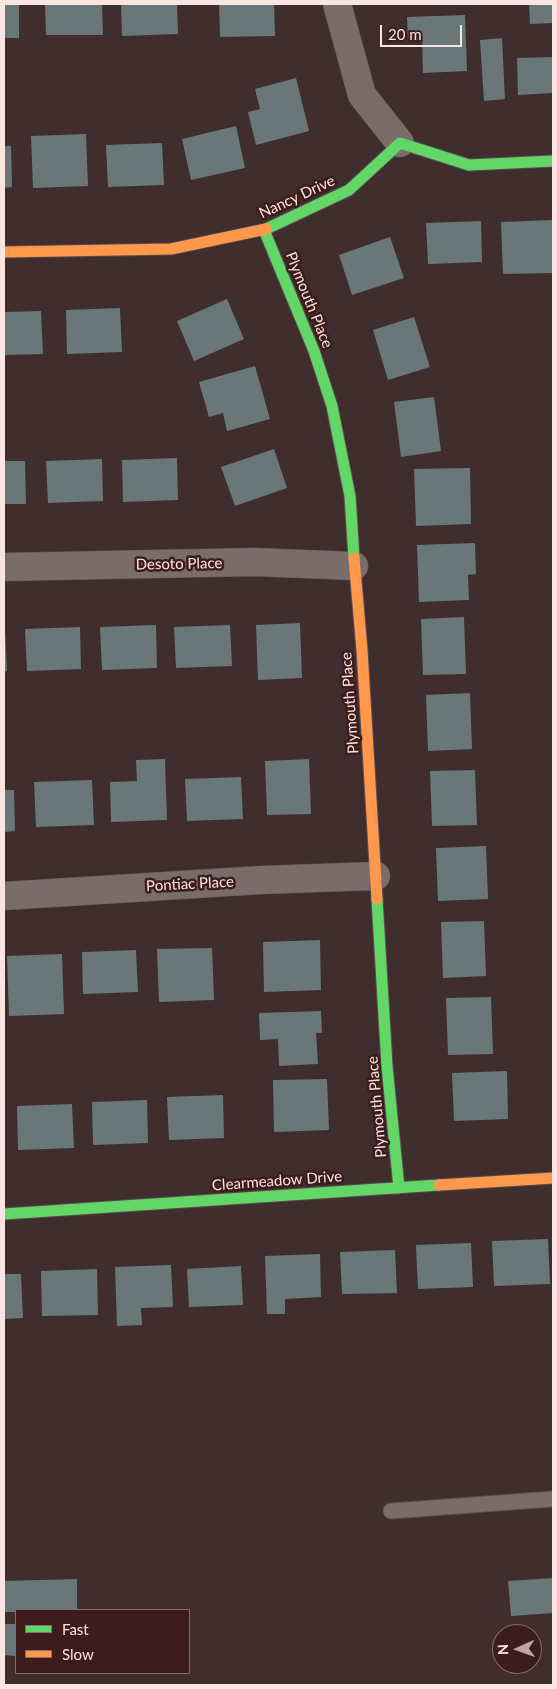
<!DOCTYPE html>
<html>
<head>
<meta charset="utf-8">
<style>
  body { margin:0 }
  #map { position:relative; width:557px; height:1689px; overflow:hidden; background:#3f2e2d; font-family:Lato,sans-serif }
  canvas { display:block }
  .frame { position:absolute; inset:0; border:5px solid #fbe5e3; pointer-events:none }
  .legend { position:absolute; left:15px; top:1609px; width:175px; height:65px; box-sizing:border-box; background:#3c1d1b; border:1px solid #886d6b; margin:0; padding:6px 9px; list-style:none; font-size:15px; color:#fbe5e3 }
  .legend li { display:flex; align-items:center; gap:10px; height:25px }
  .legend b { width:25px; border:1px solid #886d6b }
  .north { position:absolute; left:492px; top:1624px; width:50px; height:50px; box-sizing:border-box; background:#3c1d1b; border:1px solid #886d6b; border-radius:50%; rotate:268deg; font-size:14px; font-weight:700; line-height:20px; text-align:center; color:#fbe5e3 }
  .north::after { content:''; display:block; margin:auto; width:18px; height:22px; background:#b9a5a3; clip-path:polygon(50% 0,100% 100%,50% 72%,0 100%) }
  .scale { position:absolute; left:380px; top:25px; width:82px; height:22px; box-sizing:border-box; border:2px solid #fbe5e3; border-top:0; padding-left:6px; font-size:15px; line-height:18px; white-space:nowrap; color:#fbe5e3; -webkit-text-stroke:4px #3c1d1b; paint-order:stroke }
</style>
</head>
<body>
<div id="map">
<canvas width="557" height="1689"></canvas>
<div class="frame"></div>
<ul class="legend">
<li><b style="height:6px;background:#63d668"></b>Fast</li>
<li><b style="height:6px;background:#ff974d"></b>Slow</li>
</ul>
<div class="north">N</div>
<div class="scale">20 m</div>
</div>
<script>
const ctx = document.querySelector('canvas').getContext('2d');
ctx.lineJoin = 'round';
function fill(path, color) { ctx.fillStyle = color; ctx.fill(path, 'evenodd'); }
const toPath = rows => new Path2D(rows.map(r => 'M' + r).join(''));
function trace(path, color, width, dash) { ctx.strokeStyle = color; ctx.lineWidth = width; ctx.lineCap = dash ? 'butt' : 'round'; ctx.setLineDash(dash || []); ctx.stroke(path); }
function label(font, color, halo, rows, align = 'center') {
  ctx.font = font + ' Lato,sans-serif'; ctx.lineWidth = 5; ctx.setLineDash([]); ctx.textBaseline = 'middle'; ctx.strokeStyle = halo; ctx.fillStyle = color; for (const [text, x, y, turn = 0] of rows) {
    ctx.save(); ctx.translate(x, y); ctx.rotate((+turn || 0) * Math.PI / 180); ctx.textAlign = isNaN(turn) ? turn : align; if (halo) ctx.strokeText(text, 0, 0); ctx.fillText(text, 0, 0); ctx.restore();
  }
}
fill(toPath([
  [4,4,19,4,19,38,4,38],
  [45,4,102,4,103,35,46,35],
  [121,4,177,4,178,34,122,36],
  [219,4,274,4,275,36,220,37],
  [529,4,553,4,553,23,530,24],
  [465,15,467,71,423,73,422,38,408,38,407,17],
  [502,38,505,99,484,101,480,40],
  [553,57,553,93,518,95,517,58],
  [296,78,309,131,256,145,248,112,260,109,255,89],
  [236,126,245,168,191,180,182,139],
  [86,134,88,186,33,188,31,136],
  [162,143,164,185,108,187,106,145],
  [4,146,11,146,12,187,4,188],
  [553,220,553,273,503,274,501,222],
  [481,221,482,262,428,264,426,223],
  [390,237,404,278,352,295,339,255],
  [227,299,244,339,194,361,177,321],
  [120,308,122,352,67,354,66,310],
  [41,311,43,354,4,355,4,312],
  [414,317,430,367,388,380,373,330],
  [255,366,270,419,227,431,223,413,209,417,199,382],
  [434,397,441,451,401,457,394,402],
  [274,449,287,488,235,506,221,467],
  [177,458,178,500,123,502,122,460],
  [102,459,103,501,48,503,46,461],
  [4,461,25,461,26,504,4,504],
  [470,468,471,524,416,526,414,469],
  [475,543,476,574,468,575,469,600,419,602,417,545],
  [464,617,466,674,423,675,421,619],
  [300,623,302,678,258,680,256,625],
  [156,625,157,668,102,670,100,627],
  [230,625,232,666,176,668,174,627],
  [80,627,81,669,27,671,25,629],
  [4,629,5,629,7,671,4,672],
  [470,693,472,749,428,751,426,695],
  [165,759,167,820,111,822,110,782,137,781,136,760],
  [309,759,311,814,267,815,265,761],
  [475,770,477,825,432,826,430,771],
  [241,777,243,819,187,821,185,779],
  [92,780,94,825,36,827,34,782],
  [4,790,14,790,15,831,4,832],
  [486,846,488,899,438,901,436,848],
  [484,921,486,976,443,978,441,922],
  [320,940,321,990,264,992,263,942],
  [212,948,214,1000,159,1002,157,949],
  [136,950,138,992,83,994,82,952],
  [62,954,64,1014,9,1016,7,956],
  [491,997,493,1054,448,1055,446,998],
  [321,1011,322,1033,316,1033,318,1064,279,1066,278,1039,260,1040,259,1013],
  [507,1071,508,1119,454,1121,452,1073],
  [327,1079,329,1130,274,1132,273,1080],
  [223,1095,224,1138,169,1140,167,1097],
  [147,1100,148,1143,93,1145,92,1102],
  [72,1104,74,1148,18,1150,17,1106],
  [548,1239,550,1284,494,1286,492,1241],
  [471,1243,473,1287,418,1289,416,1245],
  [395,1250,397,1293,342,1294,340,1252],
  [320,1254,321,1297,285,1299,285,1314,267,1314,265,1256],
  [171,1265,173,1307,141,1308,142,1325,117,1326,115,1267],
  [241,1266,243,1305,189,1307,187,1269],
  [97,1269,98,1315,42,1316,41,1271],
  [4,1274,21,1274,23,1318,4,1319],
  [553,1578,553,1613,511,1616,508,1581],
  [77,1579,77,1610,16,1610,16,1612,4,1612,4,1581],
  [4,1624,16,1624,16,1656,4,1655]
]), '#6a7779');
const lane = toPath([
  [391,1511,553,1499]
]);
const street = toPath([
  [337,4,362,95,400,143],
  [4,567,254,562,354,566],
  [4,896,261,880,376,876]
]);
const fast = toPath([
  [266,229,349,190,400,143,469,165,553,161],
  [264,230,314,351,332,406,350,496,354,558],
  [377,899,387,1066,399,1188],
  [4,1214,439,1185]
]);
const slow = toPath([
  [4,252,171,249,266,229],
  [354,558,362,650,377,899],
  [439,1185,553,1178]
]);
trace(lane, '#5c4d4c', 17);
trace(street, '#5c4d4c', 29);
trace(fast, '#5c4d4c', 13);
trace(slow, '#5c4d4c', 13);
trace(lane, '#7a6c6b', 15);
trace(street, '#7a6c6b', 28);
trace(fast, '#63d668', 11);
trace(slow, '#ff974d', 11);
label('15px', '#fbe5e3', '#3c1d1b', [
  ["Nancy Drive",297,197,-25],
  ["Plymouth Place",309,300,68],
  ["Desoto Place",179,564,-1],
  ["Plymouth Place",350,703,-94],
  ["Pontiac Place",190,884,-3],
  ["Plymouth Place",377,1107,-95],
  ["Clearmeadow Drive",277,1181,-4]
]);
</script>
</body>
</html>
